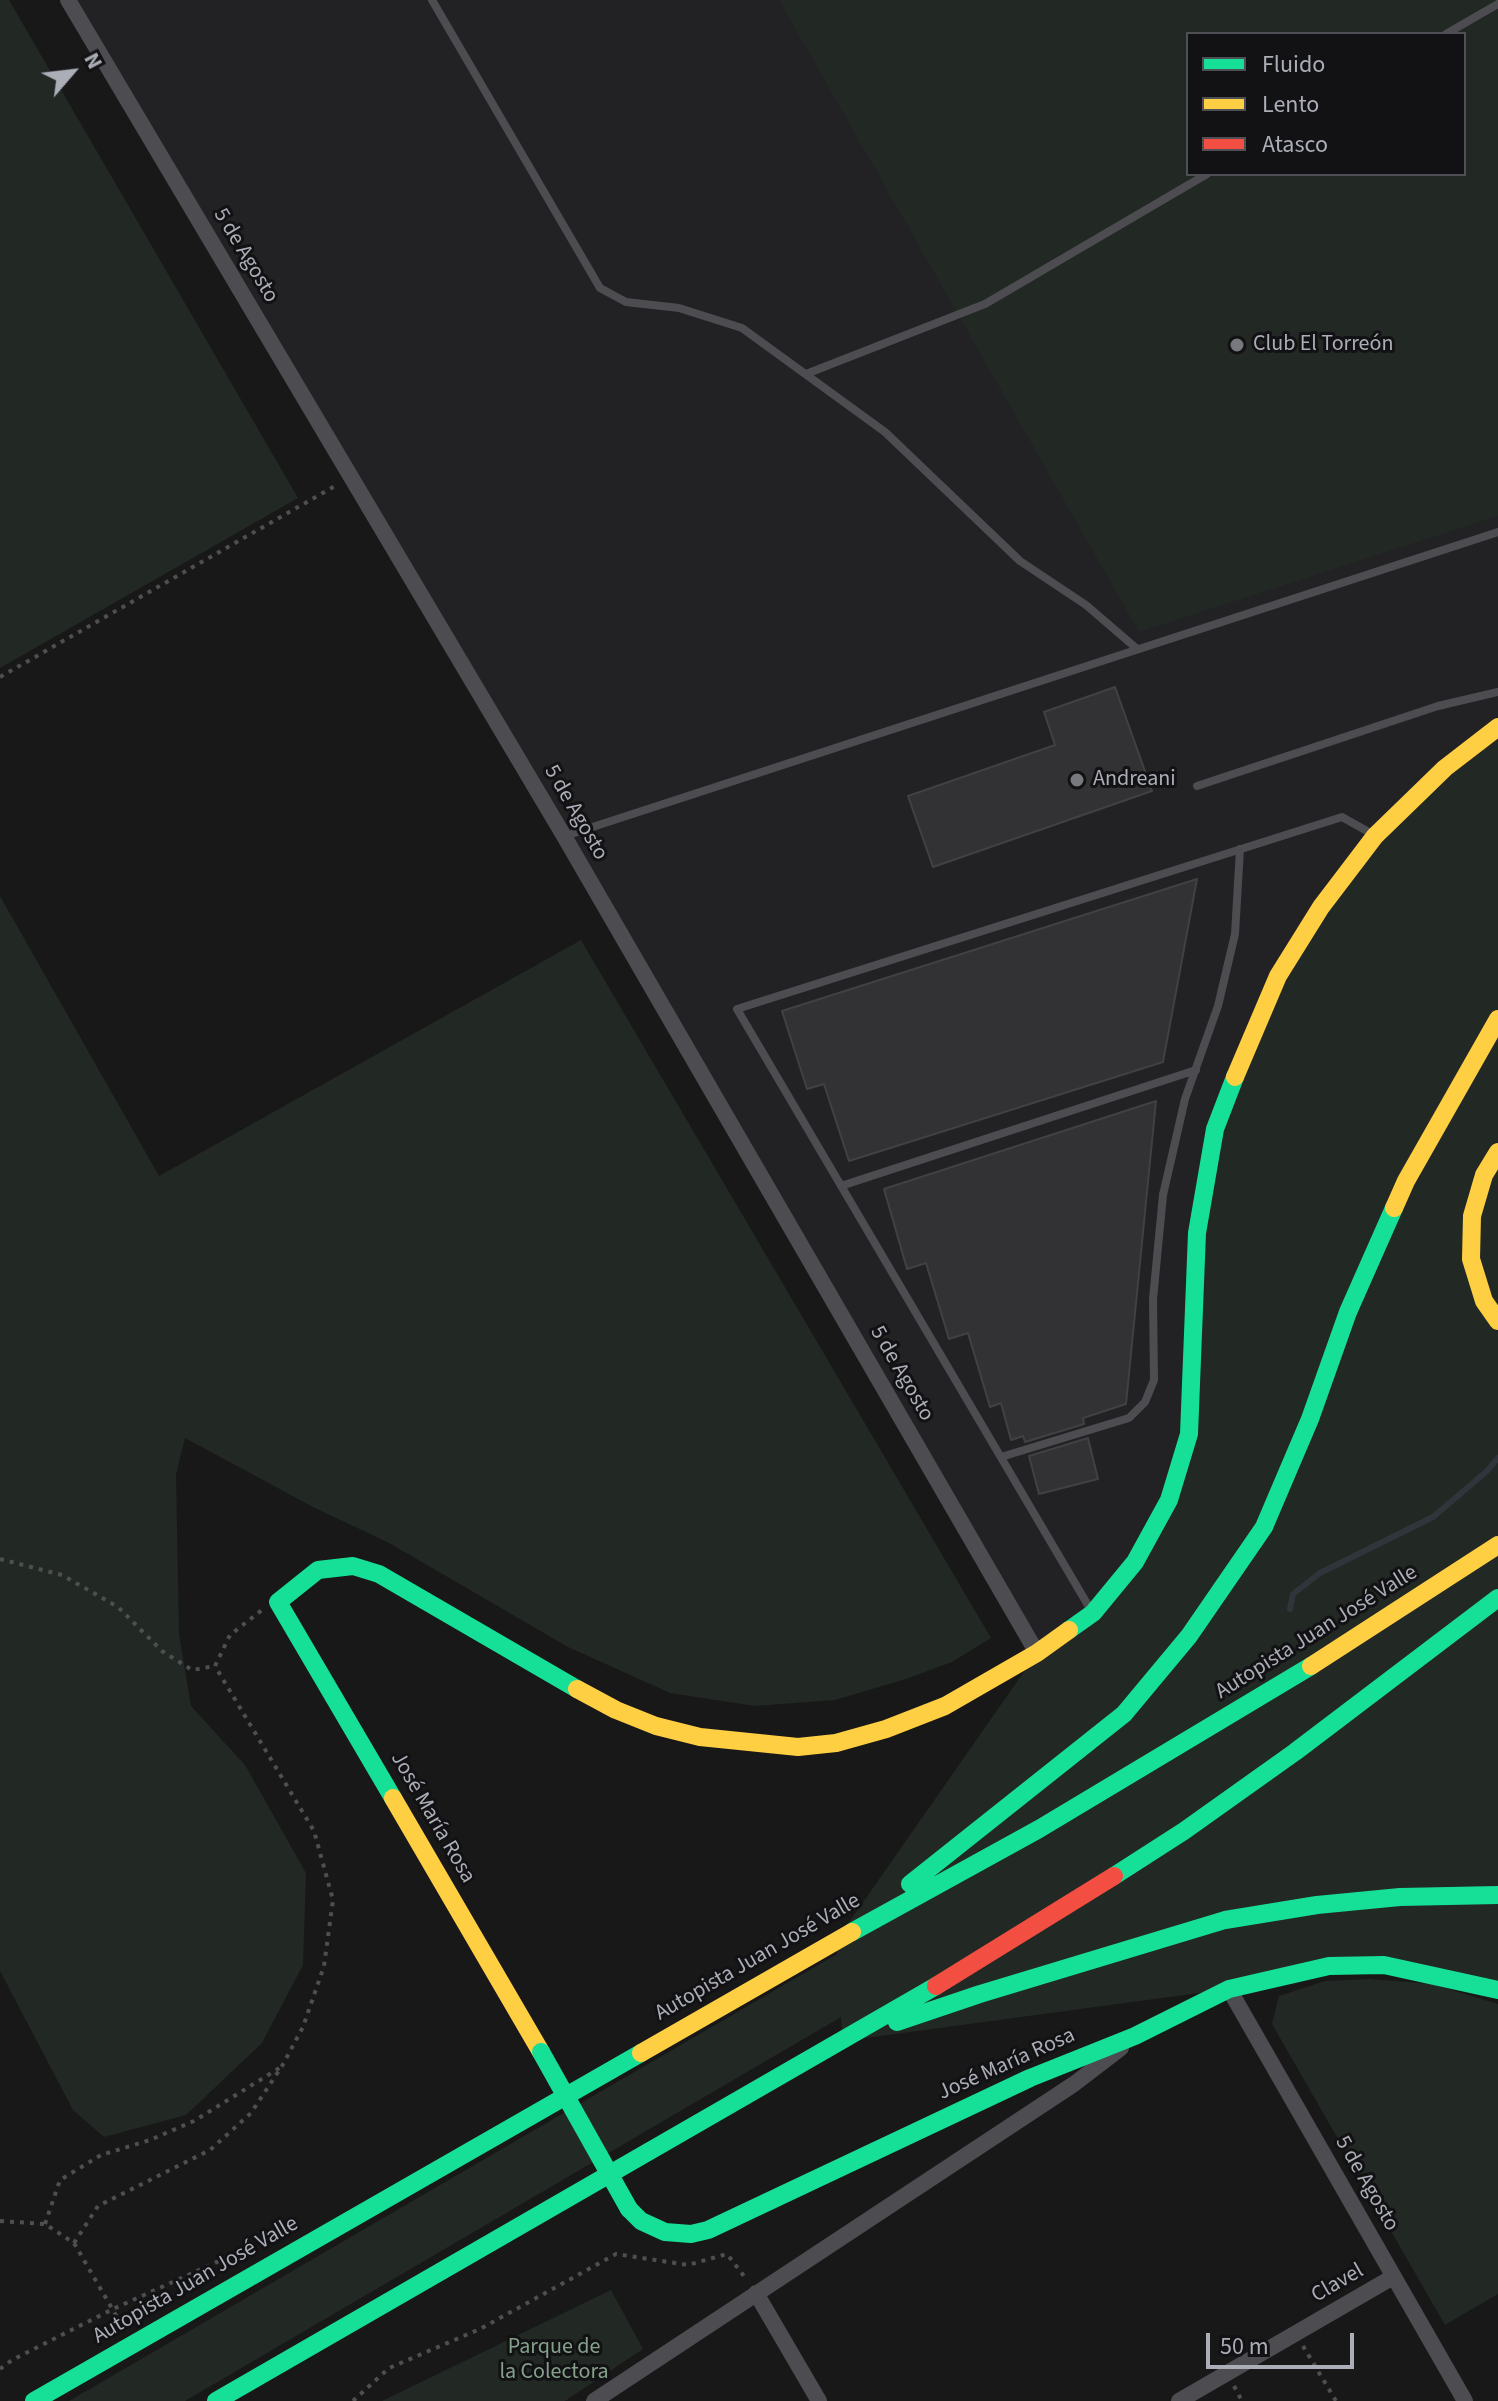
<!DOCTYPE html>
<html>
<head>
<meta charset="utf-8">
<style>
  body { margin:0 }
  #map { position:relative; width:1498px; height:2401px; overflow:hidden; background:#181818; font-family:"Source Sans 3",sans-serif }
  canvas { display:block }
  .legend { position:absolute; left:1186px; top:32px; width:280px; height:144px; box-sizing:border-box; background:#121214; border:2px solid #4f5055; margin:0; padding:10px 14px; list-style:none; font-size:24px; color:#abadb7 }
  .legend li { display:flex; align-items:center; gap:16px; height:40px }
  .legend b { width:40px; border:2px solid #4f5055 }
  .north { position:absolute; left:32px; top:32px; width:80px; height:80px; -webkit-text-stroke:6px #121214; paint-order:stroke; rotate:62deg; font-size:22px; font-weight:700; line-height:32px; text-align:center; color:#abadb7 }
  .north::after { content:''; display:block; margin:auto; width:28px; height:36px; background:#abadb7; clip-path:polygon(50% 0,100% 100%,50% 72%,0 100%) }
  .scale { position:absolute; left:1206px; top:2333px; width:148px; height:36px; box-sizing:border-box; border:4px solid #abadb7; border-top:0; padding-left:10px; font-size:24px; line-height:28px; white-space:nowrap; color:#abadb7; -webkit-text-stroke:6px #121214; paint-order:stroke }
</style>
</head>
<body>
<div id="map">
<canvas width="1498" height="2401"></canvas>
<ul class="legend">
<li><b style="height:10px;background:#16e098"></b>Fluido</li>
<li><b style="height:10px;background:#ffcf43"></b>Lento</li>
<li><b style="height:10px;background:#f24e42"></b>Atasco</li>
</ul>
<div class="north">N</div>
<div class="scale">50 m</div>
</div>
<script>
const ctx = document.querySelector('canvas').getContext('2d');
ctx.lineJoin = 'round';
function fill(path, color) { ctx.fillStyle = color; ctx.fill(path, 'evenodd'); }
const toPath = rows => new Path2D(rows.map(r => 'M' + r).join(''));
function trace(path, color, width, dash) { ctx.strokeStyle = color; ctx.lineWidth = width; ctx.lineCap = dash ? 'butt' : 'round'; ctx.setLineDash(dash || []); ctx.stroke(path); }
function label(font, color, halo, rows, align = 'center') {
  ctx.font = font + ' "Source Sans 3",sans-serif'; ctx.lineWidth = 6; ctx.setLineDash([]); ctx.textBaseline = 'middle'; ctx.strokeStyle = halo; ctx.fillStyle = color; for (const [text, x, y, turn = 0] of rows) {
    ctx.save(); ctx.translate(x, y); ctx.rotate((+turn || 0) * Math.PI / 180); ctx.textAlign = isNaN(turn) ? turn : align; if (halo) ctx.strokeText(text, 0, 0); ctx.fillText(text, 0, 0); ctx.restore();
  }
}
fill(toPath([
  [68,0,1498,0,1498,727,1135,1562,1037,1653],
  [1188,34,1464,34,1464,174,1188,174]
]), '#222224');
fill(toPath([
  [0,0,9,0,298,498,0,668],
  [779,0,1498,0,1498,516,1139,632],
  [1188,34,1464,34,1464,174,1188,174],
  [1498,727,1498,1990,1384,1965,1229,1989,843,2041,841,2017,185,2401,69,2401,837,1954,836,1941,1037,1653,1135,1562,1189,1434,1197,1233,1247,1044,1375,836],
  [0,896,159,1176,581,940,991,1638,952,1662,906,1679,835,1700,755,1706,670,1693,568,1647,389,1543,313,1507,185,1438,176,1475,179,1634,191,1706,245,1765,306,1873,303,1965,262,2043,186,2115,104,2137,73,2110,0,1971],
  [1370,1979,1432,1984,1498,2004,1498,2294,1445,2325,1272,2024,1279,1996,1325,1981],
  [611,2290,643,2349,565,2401,382,2401]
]), '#222823');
trace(toPath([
  [1290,1609,1293,1594,1320,1573,1433,1517,1486,1472,1498,1458]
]), '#30353c', 6);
const building = toPath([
  [1115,687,1152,791,933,867,908,796,1055,745,1044,712,1115,687],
  [1197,879,1163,1062,849,1161,824,1084,807,1089,782,1011,1197,879],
  [1156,1101,1126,1404,1083,1418,1084,1424,1025,1442,1023,1436,1011,1440,1001,1403,990,1407,968,1333,949,1339,926,1263,907,1269,884,1189,1156,1101],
  [1088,1438,1098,1479,1039,1494,1029,1456,1088,1438]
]);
fill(building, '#323234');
trace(building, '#414144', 2);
trace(toPath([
  [0,677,335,486],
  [0,1559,62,1575,118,1607,162,1651,192,1670,215,1666],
  [215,1666,230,1635,262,1610],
  [0,2221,45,2224,74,2243,121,2324],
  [45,2224,60,2180,101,2155,150,2140,194,2121,281,2067],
  [74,2243,98,2206,210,2150,251,2113,282,2066,303,2027,324,1966,333,1900,314,1831,215,1666],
  [1303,2346,1336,2401],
  [0,2369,12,2360,113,2309,259,2243],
  [1234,2386,1242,2401],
  [353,2401,389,2368,480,2329,616,2254,688,2265,727,2254,747,2280]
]), '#4e4f51', 4, [4, 6]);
trace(toPath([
  [432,0,600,288,626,302,679,308,742,328,885,432,1020,561,1086,605,1136,648],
  [1446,34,1498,4],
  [806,374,985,304,1207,174],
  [1197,786,1438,706,1498,692],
  [565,836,1498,532],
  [841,1186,1196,1070],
  [1001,1457,1129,1418,1145,1402,1154,1380,1153,1299,1163,1195,1185,1099,1218,1006,1235,934,1240,849],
  [1092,1612,737,1009,1342,817,1374,835]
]), '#4d4d51', 8);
trace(toPath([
  [68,0,564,836,1037,1653],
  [1229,1989,1465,2401],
  [756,2293,819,2401],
  [594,2401,1074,2084,1121,2048],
  [1179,2401,1393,2277]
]), '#4d4d51', 16);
trace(toPath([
  [1069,1630,1093,1613,1135,1562,1169,1500,1189,1434,1197,1233,1215,1129,1235,1077],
  [393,1798,278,1602,318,1570,353,1566,379,1574,577,1689],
  [1114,1876,1184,1831,1295,1752,1498,1598],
  [910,1884,1124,1714,1189,1636,1264,1527,1310,1419,1348,1312,1394,1208],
  [852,1932,1039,1829,1311,1666],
  [897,2022,980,1994,1225,1920,1317,1905,1400,1897,1498,1895],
  [629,2209,641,2221,665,2232,691,2234,708,2230,1030,2078,1135,2036,1229,1989,1329,1966,1384,1965,1498,1990],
  [34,2401,641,2053],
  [216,2401,936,1986]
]), '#16e098', 18);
trace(toPath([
  [1235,1077,1278,976,1321,907,1375,836,1445,768,1498,727],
  [1498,1152,1484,1175,1472,1216,1471,1259,1484,1301,1498,1321],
  [1394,1208,1406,1181,1498,1019],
  [1311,1666,1498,1545],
  [577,1689,616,1710,656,1726,700,1737,798,1747,836,1743,886,1729,945,1706,1037,1653,1069,1630],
  [393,1798,541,2052],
  [641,2053,852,1932]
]), '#ffcf43', 18);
trace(toPath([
  [936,1986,1114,1876]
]), '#f24e42', 18);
trace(toPath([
  [541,2052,629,2209]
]), '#16e098', 18);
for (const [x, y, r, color] of [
  [1237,345,8,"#78797f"],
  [1077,780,8,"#78797f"]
]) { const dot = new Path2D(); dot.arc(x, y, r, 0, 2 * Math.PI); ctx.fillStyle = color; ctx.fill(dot); trace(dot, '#121214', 3); }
label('22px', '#abadb7', '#121214', [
  ["5 de Agosto",245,256,59],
  ["5 de Agosto",575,813,60],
  ["5 de Agosto",901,1374,60],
  ["Autopista Juan José Valle",1317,1633,-32],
  ["José María Rosa",432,1818,60],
  ["Autopista Juan José Valle",758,1958,-30],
  ["José María Rosa",1007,2065,-24],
  ["5 de Agosto",1366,2184,60],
  ["Autopista Juan José Valle",196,2281,-30],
  ["Clavel",1338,2284,-30]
]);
label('22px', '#abadb7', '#121214', [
  ["Club El Torreón",1253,345],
  ["Andreani",1093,780]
], 'left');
label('22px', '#84a08a', '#121214', [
  ["Parque de",554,2348],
  ["la Colectora",554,2373]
]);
</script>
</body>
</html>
